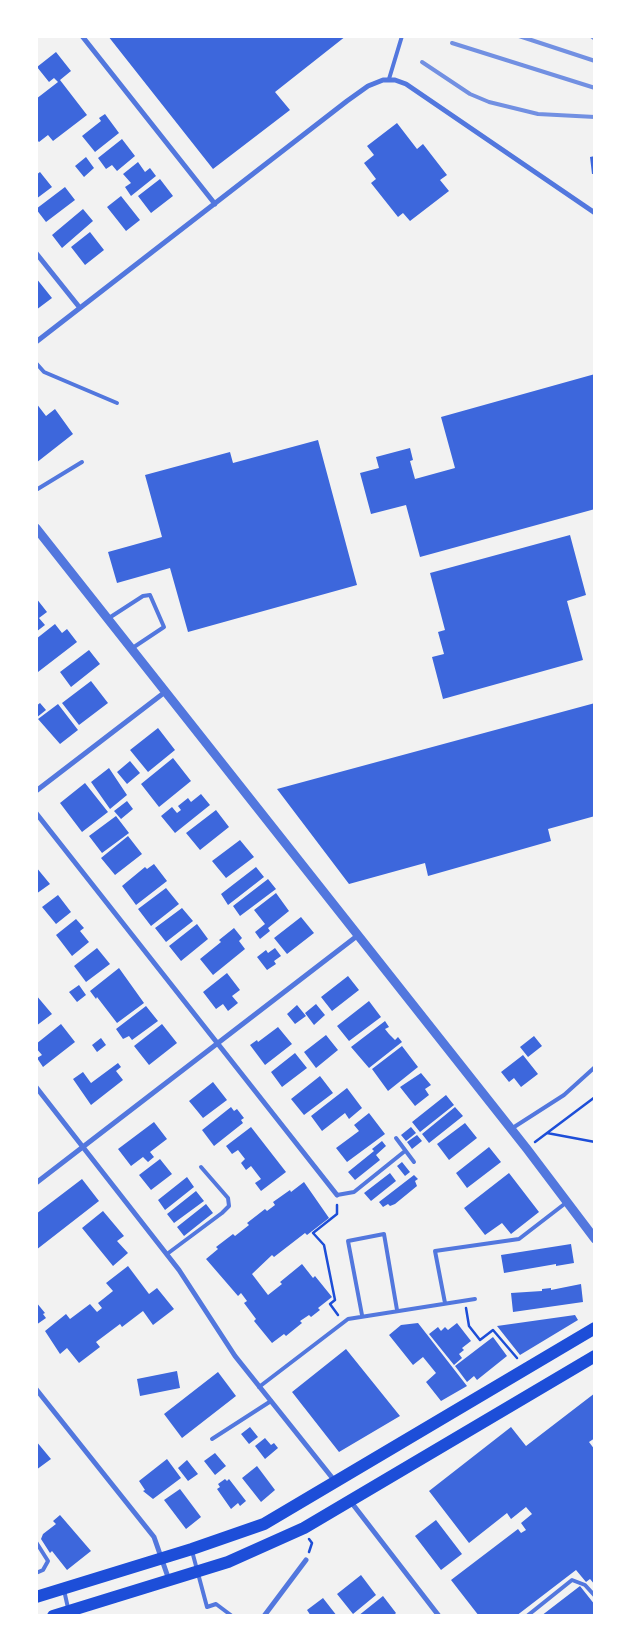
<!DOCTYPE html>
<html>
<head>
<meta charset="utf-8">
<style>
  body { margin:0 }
  #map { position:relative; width:631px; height:1652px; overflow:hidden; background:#f2f2f2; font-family:Quicksand,sans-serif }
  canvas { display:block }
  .frame { position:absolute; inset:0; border:38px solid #fff; pointer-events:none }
</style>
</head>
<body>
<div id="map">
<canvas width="631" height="1652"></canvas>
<div class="frame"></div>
</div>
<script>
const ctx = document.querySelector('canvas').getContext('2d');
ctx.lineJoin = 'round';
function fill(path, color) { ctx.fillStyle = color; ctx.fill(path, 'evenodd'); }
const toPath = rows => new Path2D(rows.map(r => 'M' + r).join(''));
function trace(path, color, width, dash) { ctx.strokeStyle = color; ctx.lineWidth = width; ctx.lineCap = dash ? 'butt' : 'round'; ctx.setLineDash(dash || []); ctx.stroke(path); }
fill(toPath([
  [108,36,346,36,275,92,290,110,213,169],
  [56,52,71,71,60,80,87,115,53,141,48,135,39,142,36,139,36,99,58,82,54,78,49,82,37,67],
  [105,114,119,133,95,152,82,136,101,121,99,118],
  [397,123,417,149,423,144,447,175,440,180,449,191,410,221,403,213,398,217,371,183,376,179,364,163,374,155,367,146],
  [122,139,135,156,117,171,112,165,106,169,98,158],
  [595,156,595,174,592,174,590,157],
  [86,157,94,168,84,177,75,166],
  [138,162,145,172,150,168,156,176,131,196,125,187,131,183,123,174],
  [40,172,52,187,36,199,36,175],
  [160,179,173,196,151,213,138,196],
  [65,187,75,200,46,222,36,209],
  [121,196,140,220,126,231,107,207],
  [83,209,93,221,62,248,52,235],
  [90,232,104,250,85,265,71,247],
  [36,278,52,298,36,310],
  [595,374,595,509,420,557,406,505,371,514,360,473,379,468,376,457,410,448,413,460,410,461,415,479,455,468,441,417],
  [36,403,46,416,55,409,73,434,36,463],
  [318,440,357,585,188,632,170,568,117,583,108,552,162,537,145,475,230,452,233,463],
  [570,535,586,595,567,601,583,660,443,699,432,657,444,654,438,632,445,630,430,573],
  [36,598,47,612,39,618,45,625,36,632],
  [55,624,62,633,67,629,77,642,38,672,36,639],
  [89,650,100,664,71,687,60,672],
  [91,681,108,703,79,725,62,703],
  [40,703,46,710,36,718,36,706],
  [595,703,595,816,548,829,551,841,428,876,425,863,349,884,277,789],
  [58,704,78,730,60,744,38,719],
  [158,728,175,750,148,772,130,750],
  [173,758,191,781,159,807,141,784],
  [130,761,140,773,127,784,117,772],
  [109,768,127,795,110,809,91,782],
  [85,783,108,812,82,832,60,803],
  [201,794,210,805,175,833,161,816,172,807,177,813,181,810,178,806,188,798,191,802],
  [127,801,133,809,121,819,114,811],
  [216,810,229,827,200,850,186,833],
  [116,816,129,833,102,853,89,836],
  [128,836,142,854,115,875,101,858],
  [240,840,254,857,226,878,212,861],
  [154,864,167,881,136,905,122,886,145,867,147,869],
  [36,867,50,884,36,894],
  [256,867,264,877,228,905,221,894],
  [268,879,276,889,240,916,233,906],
  [166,888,179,904,151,926,138,909],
  [276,893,289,911,268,928,270,931,260,939,255,932,265,924,254,910],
  [58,895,71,912,56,924,42,907],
  [182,908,193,921,166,942,155,928],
  [301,917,314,933,287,954,274,938],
  [76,919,84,928,80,931,89,942,72,956,56,935],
  [197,924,208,939,181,961,169,946],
  [234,928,242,938,239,941,245,949,213,975,200,959,221,942,219,940],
  [97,948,110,964,86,982,74,966],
  [275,948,281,956,274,961,276,964,267,970,257,957,266,950,268,953],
  [119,968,144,1003,117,1023,97,997,96,999,90,991],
  [227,973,240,990,232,996,238,1003,228,1011,223,1004,216,1009,203,992],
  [348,976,359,990,332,1011,321,997],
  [79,985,86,995,77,1002,69,992],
  [36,995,52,1014,36,1026],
  [369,1001,381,1017,349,1041,337,1026],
  [316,1004,325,1015,314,1025,305,1013],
  [297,1005,306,1016,295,1024,287,1014],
  [146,1006,158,1021,132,1040,129,1036,123,1039,116,1029],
  [385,1021,389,1027,385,1029,389,1034,395,1040,398,1037,402,1042,369,1068,351,1047],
  [61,1024,75,1042,43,1067,37,1058,42,1055,36,1048,36,1044],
  [162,1024,177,1043,149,1065,134,1046],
  [278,1027,292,1044,265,1065,250,1045,257,1040,258,1042],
  [326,1035,338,1050,316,1068,304,1052],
  [534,1036,542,1046,528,1057,520,1047],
  [101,1038,106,1045,97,1052,92,1045],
  [402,1046,418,1067,388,1091,372,1069],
  [295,1053,307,1068,282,1087,271,1072],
  [523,1055,538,1074,521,1087,514,1078,509,1082,501,1072],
  [118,1063,121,1067,116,1071,123,1080,91,1105,73,1079,83,1072,91,1083],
  [421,1073,431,1085,425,1089,429,1095,415,1106,400,1087],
  [320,1076,333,1093,304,1115,291,1099],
  [213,1082,227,1100,203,1118,189,1101],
  [347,1088,362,1108,349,1119,345,1113,322,1131,311,1116],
  [446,1095,454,1105,420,1132,412,1122],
  [231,1107,234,1111,237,1109,244,1118,241,1120,243,1123,214,1146,202,1130],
  [455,1107,463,1116,429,1143,422,1134],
  [369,1113,385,1134,347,1162,336,1148,359,1131,354,1125],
  [154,1122,167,1139,150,1152,154,1157,148,1162,143,1157,131,1166,118,1149],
  [465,1123,477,1138,449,1160,437,1144],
  [251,1127,286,1172,261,1191,255,1183,261,1179,251,1166,246,1170,241,1163,245,1159,238,1150,232,1154,226,1146],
  [411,1127,416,1133,406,1141,401,1135],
  [417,1135,422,1141,412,1149,407,1142],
  [382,1141,386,1146,376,1155,380,1160,355,1180,348,1172,374,1151,372,1149],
  [489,1147,501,1162,467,1188,456,1173],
  [160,1159,172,1174,151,1190,139,1175],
  [402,1162,410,1172,405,1176,397,1166],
  [390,1173,396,1181,371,1201,364,1193],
  [509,1173,539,1212,511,1234,502,1223,485,1235,464,1208],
  [414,1175,418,1179,415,1181,417,1186,395,1204,390,1206,388,1204,383,1207,379,1202],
  [187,1177,194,1187,165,1210,158,1200],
  [82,1179,99,1201,36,1250,36,1214],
  [304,1182,329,1218,307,1235,305,1233,274,1257,272,1255,252,1274,268,1295,282,1284,280,1282,302,1264,313,1278,315,1276,332,1297,318,1308,320,1310,311,1317,309,1315,300,1321,302,1323,286,1336,284,1334,272,1343,254,1321,256,1319,244,1303,247,1301,241,1293,238,1296,206,1259,218,1249,216,1247,233,1234,235,1236,249,1225,247,1223,265,1209,267,1211,275,1205,273,1202,290,1190,291,1192],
  [196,1191,204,1201,174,1223,167,1214],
  [206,1204,213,1213,184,1236,177,1227],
  [103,1211,124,1236,117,1241,128,1253,113,1266,82,1228],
  [571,1244,574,1263,556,1266,556,1264,504,1273,501,1255],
  [128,1266,149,1294,157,1288,174,1309,153,1325,143,1311,122,1327,120,1324,96,1342,100,1347,79,1363,67,1348,60,1354,45,1331,66,1314,70,1319,90,1304,97,1312,102,1308,98,1303,113,1291,106,1283],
  [581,1284,583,1302,513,1312,511,1293,542,1291,542,1289,551,1288,551,1290],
  [36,1302,45,1313,43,1314,46,1318,36,1325],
  [575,1315,578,1320,520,1355,497,1326],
  [418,1323,467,1386,441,1401,426,1382,436,1373,423,1357,413,1365,389,1335,401,1325],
  [457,1323,471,1341,462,1348,464,1350,459,1354,462,1358,454,1365,429,1334,438,1327,441,1331,445,1327,448,1330],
  [493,1337,507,1356,477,1380,474,1376,467,1382,455,1366],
  [346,1349,400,1416,339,1452,292,1392],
  [177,1371,180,1388,140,1396,137,1379],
  [218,1372,236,1396,182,1438,164,1414],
  [595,1393,595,1438,589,1442,595,1450,595,1585,590,1579,586,1582,576,1570,516,1616,479,1616,451,1580,518,1529,521,1533,526,1530,521,1523,532,1514,526,1507,511,1519,507,1513,469,1543,429,1491,511,1427,526,1446],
  [250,1427,258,1437,249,1444,241,1434],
  [265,1438,271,1445,274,1443,278,1448,265,1459,255,1446],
  [36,1441,51,1459,36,1470],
  [215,1453,226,1466,215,1475,204,1461],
  [167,1459,181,1478,153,1499,143,1491,145,1490,139,1481],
  [187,1460,198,1474,188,1481,178,1468],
  [257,1466,275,1490,261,1502,242,1478],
  [225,1479,227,1481,229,1479,246,1501,240,1506,238,1503,231,1509,217,1489,220,1487,218,1484],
  [180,1489,201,1517,186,1529,164,1500],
  [60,1515,91,1551,67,1570,52,1551,50,1553,41,1539,43,1534,56,1524,53,1521],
  [436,1520,462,1554,441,1570,415,1536],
  [361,1575,376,1595,353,1614,337,1594],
  [580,1586,595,1605,595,1616,541,1616],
  [383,1596,396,1613,393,1616,358,1616],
  [323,1598,337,1616,311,1616,307,1610]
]), '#3d67dc');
trace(toPath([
  [547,1133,595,1097],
  [535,1142,547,1133,595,1142],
  [337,1205,337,1214,313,1233,324,1245,335,1300,330,1304,338,1315],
  [466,1308,469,1326,480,1340,493,1330,517,1358],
  [309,1552,312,1543,309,1539]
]), '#1d4ed8', 2.5);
trace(toPath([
  [389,79,402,36],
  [36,363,44,372,117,403],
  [36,490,82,462],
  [109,618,143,596,150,595,164,627,131,649],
  [511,1129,564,1095,595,1067],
  [396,1138,414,1162],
  [337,1195,354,1192,405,1151],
  [167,1254,222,1213,229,1206,228,1198,201,1167],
  [445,1303,435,1251,519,1239,567,1202],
  [362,1315,348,1241,384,1234,397,1310],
  [259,1387,348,1319,475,1299],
  [212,1439,271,1401],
  [36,1542,48,1561,43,1570,36,1573],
  [192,1551,207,1607,216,1604,232,1616],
  [64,1590,68,1608],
  [527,1616,572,1580,585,1585,595,1596]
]), '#5277de', 4);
trace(toPath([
  [82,36,215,204],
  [36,253,80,308],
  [36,342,347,101,368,86,383,80,395,80,406,84,595,213],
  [36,791,165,692],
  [36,813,337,1195],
  [36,1087,179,1270,235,1356,334,1480],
  [36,1183,357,936],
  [36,1389,154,1537,169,1580],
  [351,1502,439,1616],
  [264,1616,306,1560]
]), '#5277de', 5);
trace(toPath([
  [36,528,527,1149,595,1239]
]), '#5277de', 9);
trace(toPath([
  [36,1597,192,1549,264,1524,595,1328],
  [53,1616,228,1562,304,1528,595,1356]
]), '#1d4ed8', 12);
trace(toPath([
  [519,36,595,61],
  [591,36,595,39],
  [452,43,595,88],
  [422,62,470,94,489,102,538,114,595,117]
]), '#7290e2', 4);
</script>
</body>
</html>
